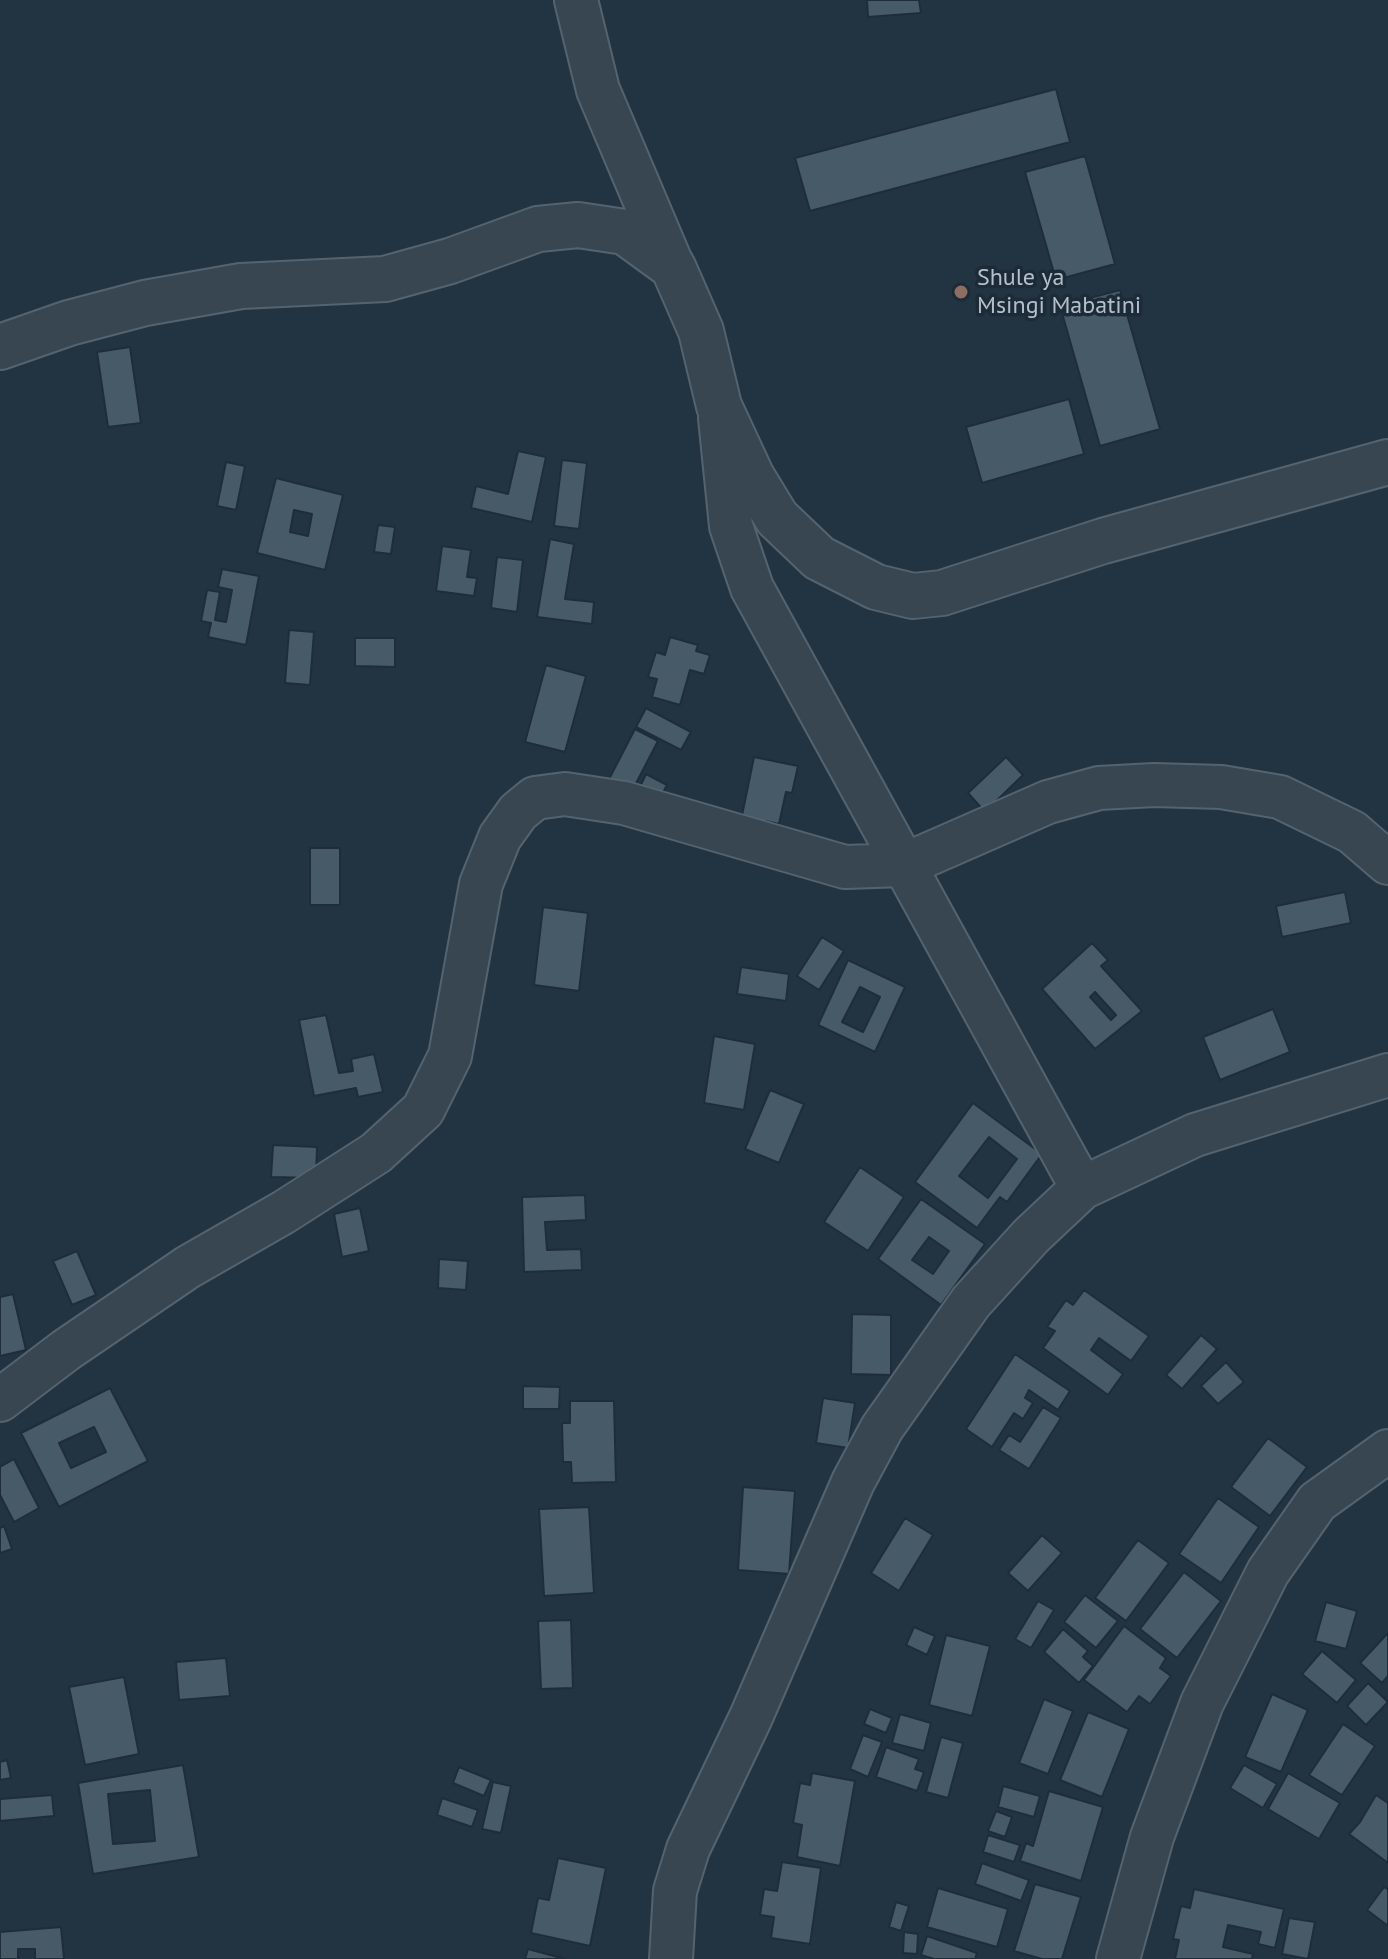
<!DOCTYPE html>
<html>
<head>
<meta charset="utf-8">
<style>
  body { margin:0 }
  canvas { display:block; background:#223442 }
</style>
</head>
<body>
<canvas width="1388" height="1959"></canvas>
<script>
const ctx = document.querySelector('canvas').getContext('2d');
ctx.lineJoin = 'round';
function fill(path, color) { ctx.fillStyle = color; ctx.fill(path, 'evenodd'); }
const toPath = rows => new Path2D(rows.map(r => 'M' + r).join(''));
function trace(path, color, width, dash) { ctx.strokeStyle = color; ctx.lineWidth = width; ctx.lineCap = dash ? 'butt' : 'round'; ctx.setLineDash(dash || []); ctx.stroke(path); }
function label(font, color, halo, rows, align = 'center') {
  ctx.font = font + ' "PT Sans",sans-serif'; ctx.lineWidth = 7; ctx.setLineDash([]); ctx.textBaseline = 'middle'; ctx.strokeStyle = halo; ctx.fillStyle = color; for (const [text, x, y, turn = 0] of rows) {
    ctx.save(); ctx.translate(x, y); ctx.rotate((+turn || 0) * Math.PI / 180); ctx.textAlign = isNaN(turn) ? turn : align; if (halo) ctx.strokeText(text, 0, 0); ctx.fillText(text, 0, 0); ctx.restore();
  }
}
const building = toPath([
  [867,0,919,0,921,13,868,17,867,0],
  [1056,89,1070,142,810,211,795,158,1056,89],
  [1085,156,1115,264,1056,280,1025,172,1085,156],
  [1120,290,1160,429,1100,446,1060,306,1120,290],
  [130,347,141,423,108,427,97,352,130,347],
  [1069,399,1084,454,982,483,966,427,1069,399],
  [518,451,546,457,532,522,471,508,476,486,508,494,518,451],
  [562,460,587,463,579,529,554,526,562,460],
  [226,462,245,466,236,510,217,506,226,462],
  [276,478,343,495,325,570,257,553,276,478],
  [294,510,312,514,308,536,290,532,294,510],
  [378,525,395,527,391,554,374,552,378,525],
  [550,539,574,544,565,599,594,602,592,624,537,617,550,539],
  [442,546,471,550,467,577,477,578,474,596,436,591,442,546],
  [497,557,523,560,517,612,491,608,497,557],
  [222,569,259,576,246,645,208,637,211,623,201,621,207,590,220,592,215,620,226,622,232,590,218,587,222,569],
  [289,630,314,632,310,685,285,683,289,630],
  [670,637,698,645,696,651,710,655,704,674,690,670,680,705,652,697,657,679,648,677,656,652,665,655,670,637],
  [355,638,395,638,395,667,355,666,355,638],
  [546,665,586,676,565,752,525,742,546,665],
  [646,708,691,732,681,750,636,727,646,708],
  [635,729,658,741,631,793,608,781,635,729],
  [754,757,798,766,792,793,786,792,779,824,765,821,763,830,740,825,754,757],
  [1006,757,1023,775,985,812,968,793,1006,757],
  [646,774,667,785,658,802,638,791,646,774],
  [310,848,340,848,340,905,310,905,310,848],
  [1345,892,1351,923,1282,937,1276,906,1345,892],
  [543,907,588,913,579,991,534,985,543,907],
  [822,937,844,951,819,990,797,976,822,937],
  [1092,943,1108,960,1101,966,1142,1011,1095,1049,1042,989,1092,943],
  [1095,992,1116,1015,1111,1020,1090,997,1095,992],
  [848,960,905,987,875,1052,818,1025,848,960],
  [860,987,880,997,863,1032,842,1022,860,987],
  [741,967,789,974,786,1001,737,994,741,967],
  [1273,1009,1290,1052,1220,1080,1203,1037,1273,1009],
  [326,1015,339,1073,353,1071,351,1059,374,1054,383,1092,358,1097,356,1088,314,1096,299,1020,326,1015],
  [714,1036,755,1044,744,1110,704,1103,714,1036],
  [770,1090,804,1104,779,1163,745,1149,770,1090],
  [973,1103,1042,1154,1007,1202,1000,1197,977,1228,915,1182,973,1103],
  [989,1137,1017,1159,988,1198,959,1176,989,1137],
  [273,1145,317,1147,316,1178,271,1177,273,1145],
  [860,1167,904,1197,868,1251,824,1222,860,1167],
  [585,1195,586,1220,545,1222,547,1250,581,1249,582,1270,524,1272,522,1197,585,1195],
  [921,1199,985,1244,941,1305,878,1259,921,1199],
  [929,1237,949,1251,933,1274,912,1260,929,1237],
  [360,1208,369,1251,342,1257,334,1214,360,1208],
  [77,1251,96,1295,72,1305,53,1261,77,1251],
  [439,1259,468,1261,466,1290,438,1288,439,1259],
  [1084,1290,1149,1336,1131,1361,1099,1338,1091,1350,1123,1374,1108,1395,1043,1348,1055,1331,1047,1327,1066,1300,1073,1305,1084,1290],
  [13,1294,26,1350,0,1356,0,1297,13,1294],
  [852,1314,891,1315,891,1375,851,1374,852,1314],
  [1201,1335,1217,1349,1182,1389,1166,1375,1201,1335],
  [1015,1354,1070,1391,1058,1410,1029,1390,1025,1398,1033,1403,1023,1419,1014,1413,992,1447,966,1429,1015,1354],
  [1226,1362,1244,1382,1218,1404,1201,1386,1226,1362],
  [523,1386,560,1387,559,1409,523,1409,523,1386],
  [110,1388,148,1461,59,1507,21,1433,110,1388],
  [94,1427,106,1452,71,1468,59,1443,94,1427],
  [823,1398,855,1403,848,1448,816,1443,823,1398],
  [570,1401,614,1401,616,1482,572,1483,571,1462,563,1462,562,1423,570,1423,570,1401],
  [1043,1407,1061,1418,1029,1469,999,1450,1009,1435,1020,1442,1043,1407],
  [1268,1438,1307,1467,1270,1516,1231,1487,1268,1438],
  [14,1459,39,1508,14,1522,0,1495,0,1467,14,1459],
  [743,1487,795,1491,789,1574,738,1570,743,1487],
  [1218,1498,1259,1527,1221,1583,1179,1554,1218,1498],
  [589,1507,594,1593,544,1596,539,1509,589,1507],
  [905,1518,933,1535,899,1591,871,1573,905,1518],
  [4,1526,12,1549,0,1553,0,1528,4,1526],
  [1042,1535,1062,1553,1028,1591,1008,1573,1042,1535],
  [1138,1540,1169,1563,1126,1621,1095,1598,1138,1540],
  [1184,1572,1221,1601,1177,1658,1140,1629,1184,1572],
  [1085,1595,1118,1621,1096,1648,1064,1622,1085,1595],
  [1038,1601,1054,1610,1031,1648,1015,1639,1038,1601],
  [1326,1602,1357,1611,1346,1649,1315,1641,1326,1602],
  [571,1620,573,1688,541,1689,538,1621,571,1620],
  [1124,1626,1166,1658,1160,1668,1171,1676,1150,1704,1139,1696,1127,1712,1084,1680,1124,1626],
  [914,1627,935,1636,927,1655,906,1645,914,1627],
  [1063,1629,1088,1651,1083,1657,1093,1666,1079,1683,1044,1652,1063,1629],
  [1388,1633,1388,1676,1382,1683,1360,1663,1388,1633],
  [946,1635,990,1646,972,1716,929,1705,946,1635],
  [1322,1651,1356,1680,1337,1703,1302,1674,1322,1651],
  [226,1658,230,1696,179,1700,176,1662,226,1658],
  [124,1677,139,1754,85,1765,69,1687,124,1677],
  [1368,1683,1388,1702,1366,1725,1347,1706,1368,1683],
  [1272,1694,1308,1710,1281,1772,1245,1757,1272,1694],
  [1044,1699,1073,1711,1048,1774,1019,1763,1044,1699],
  [870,1709,892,1718,886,1733,864,1724,870,1709],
  [1088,1712,1129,1729,1102,1797,1060,1780,1088,1712],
  [900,1714,931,1723,924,1751,892,1743,900,1714],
  [1343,1724,1375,1746,1342,1795,1309,1775,1343,1724],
  [863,1735,882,1742,868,1777,850,1769,863,1735],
  [941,1737,963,1743,948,1798,926,1792,941,1737],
  [886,1747,919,1759,915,1769,924,1772,917,1791,876,1777,886,1747],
  [7,1760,11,1778,0,1780,0,1762,7,1760],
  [183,1765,199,1857,93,1874,78,1783,183,1765],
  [150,1790,155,1841,113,1844,108,1794,150,1790],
  [1244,1765,1277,1784,1263,1808,1230,1788,1244,1765],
  [459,1767,491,1780,484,1796,453,1783,459,1767],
  [812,1773,855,1781,840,1866,797,1857,802,1825,793,1823,800,1783,810,1785,812,1773],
  [1288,1773,1340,1803,1319,1839,1268,1809,1288,1773],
  [493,1782,511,1786,501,1833,482,1829,493,1782],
  [1003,1786,1040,1796,1034,1817,998,1807,1003,1786],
  [1049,1791,1103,1807,1081,1881,1020,1861,1026,1843,1033,1846,1049,1791],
  [52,1795,54,1816,0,1821,0,1799,52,1795],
  [1376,1795,1388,1803,1388,1863,1349,1834,1360,1822,1376,1795],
  [442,1798,478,1810,472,1827,437,1815,442,1798],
  [996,1811,1012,1817,1005,1837,988,1831,996,1811],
  [988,1835,1020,1845,1014,1862,983,1852,988,1835],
  [558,1858,606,1868,590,1946,531,1933,538,1898,549,1900,558,1858],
  [782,1862,821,1868,810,1944,771,1938,774,1917,760,1915,764,1889,777,1891,782,1862],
  [982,1863,1029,1880,1021,1901,975,1884,982,1863],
  [1035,1884,1081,1897,1062,1959,1042,1959,1014,1951,1035,1884],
  [1384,1887,1388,1889,1388,1926,1367,1910,1384,1887],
  [938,1888,1008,1909,997,1947,927,1927,938,1888],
  [1194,1889,1284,1909,1275,1948,1258,1944,1261,1932,1228,1925,1223,1947,1253,1954,1252,1959,1175,1959,1179,1940,1173,1939,1181,1906,1190,1908,1194,1889],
  [896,1902,909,1906,901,1931,889,1927,896,1902],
  [1289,1918,1315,1922,1308,1959,1282,1954,1289,1918],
  [61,1927,64,1959,35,1959,35,1949,18,1949,18,1959,0,1959,0,1932,61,1927],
  [904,1932,918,1934,917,1954,903,1953,904,1932],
  [927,1936,977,1953,975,1959,934,1959,921,1955,927,1936],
  [528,1949,565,1959,525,1959,528,1949]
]);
fill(building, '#465a68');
trace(building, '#1e2d39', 2);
const minor = toPath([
  [576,0,598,90,673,267],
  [720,418,731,526,752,588,1082,1188],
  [0,1400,66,1350,188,1267,284,1212,376,1153,423,1110,450,1056,481,884,500,837,518,812,535,798,565,794,624,803,845,867,904,865,1048,802,1099,788,1154,785,1221,787,1280,797,1352,832,1388,863],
  [671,1959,675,1891,688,1849,751,1717,853,1482,882,1428,971,1302,1031,1236,1082,1188,1195,1135,1388,1075],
  [1118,1959,1152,1837,1202,1703,1268,1572,1317,1502,1388,1451]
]);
const tertiary = toPath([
  [0,347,69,323,145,303,241,286,385,279,450,261,538,229,578,225,625,232,673,267,701,331,719,406,752,477,777,518,819,558,876,587,913,596,942,593,1103,541,1388,462]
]);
trace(minor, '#55636f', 46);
trace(tertiary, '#55636f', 48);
trace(minor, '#374651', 42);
trace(tertiary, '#374651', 44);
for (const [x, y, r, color] of [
  [961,292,8,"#8d6e63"]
]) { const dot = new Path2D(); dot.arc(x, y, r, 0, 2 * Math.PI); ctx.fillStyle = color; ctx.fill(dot); trace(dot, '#1c2b37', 3); }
label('24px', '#b3c0cc', '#1c2b37', [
  ["Shule ya",977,278],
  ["Msingi Mabatini",977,306]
], 'left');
</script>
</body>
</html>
